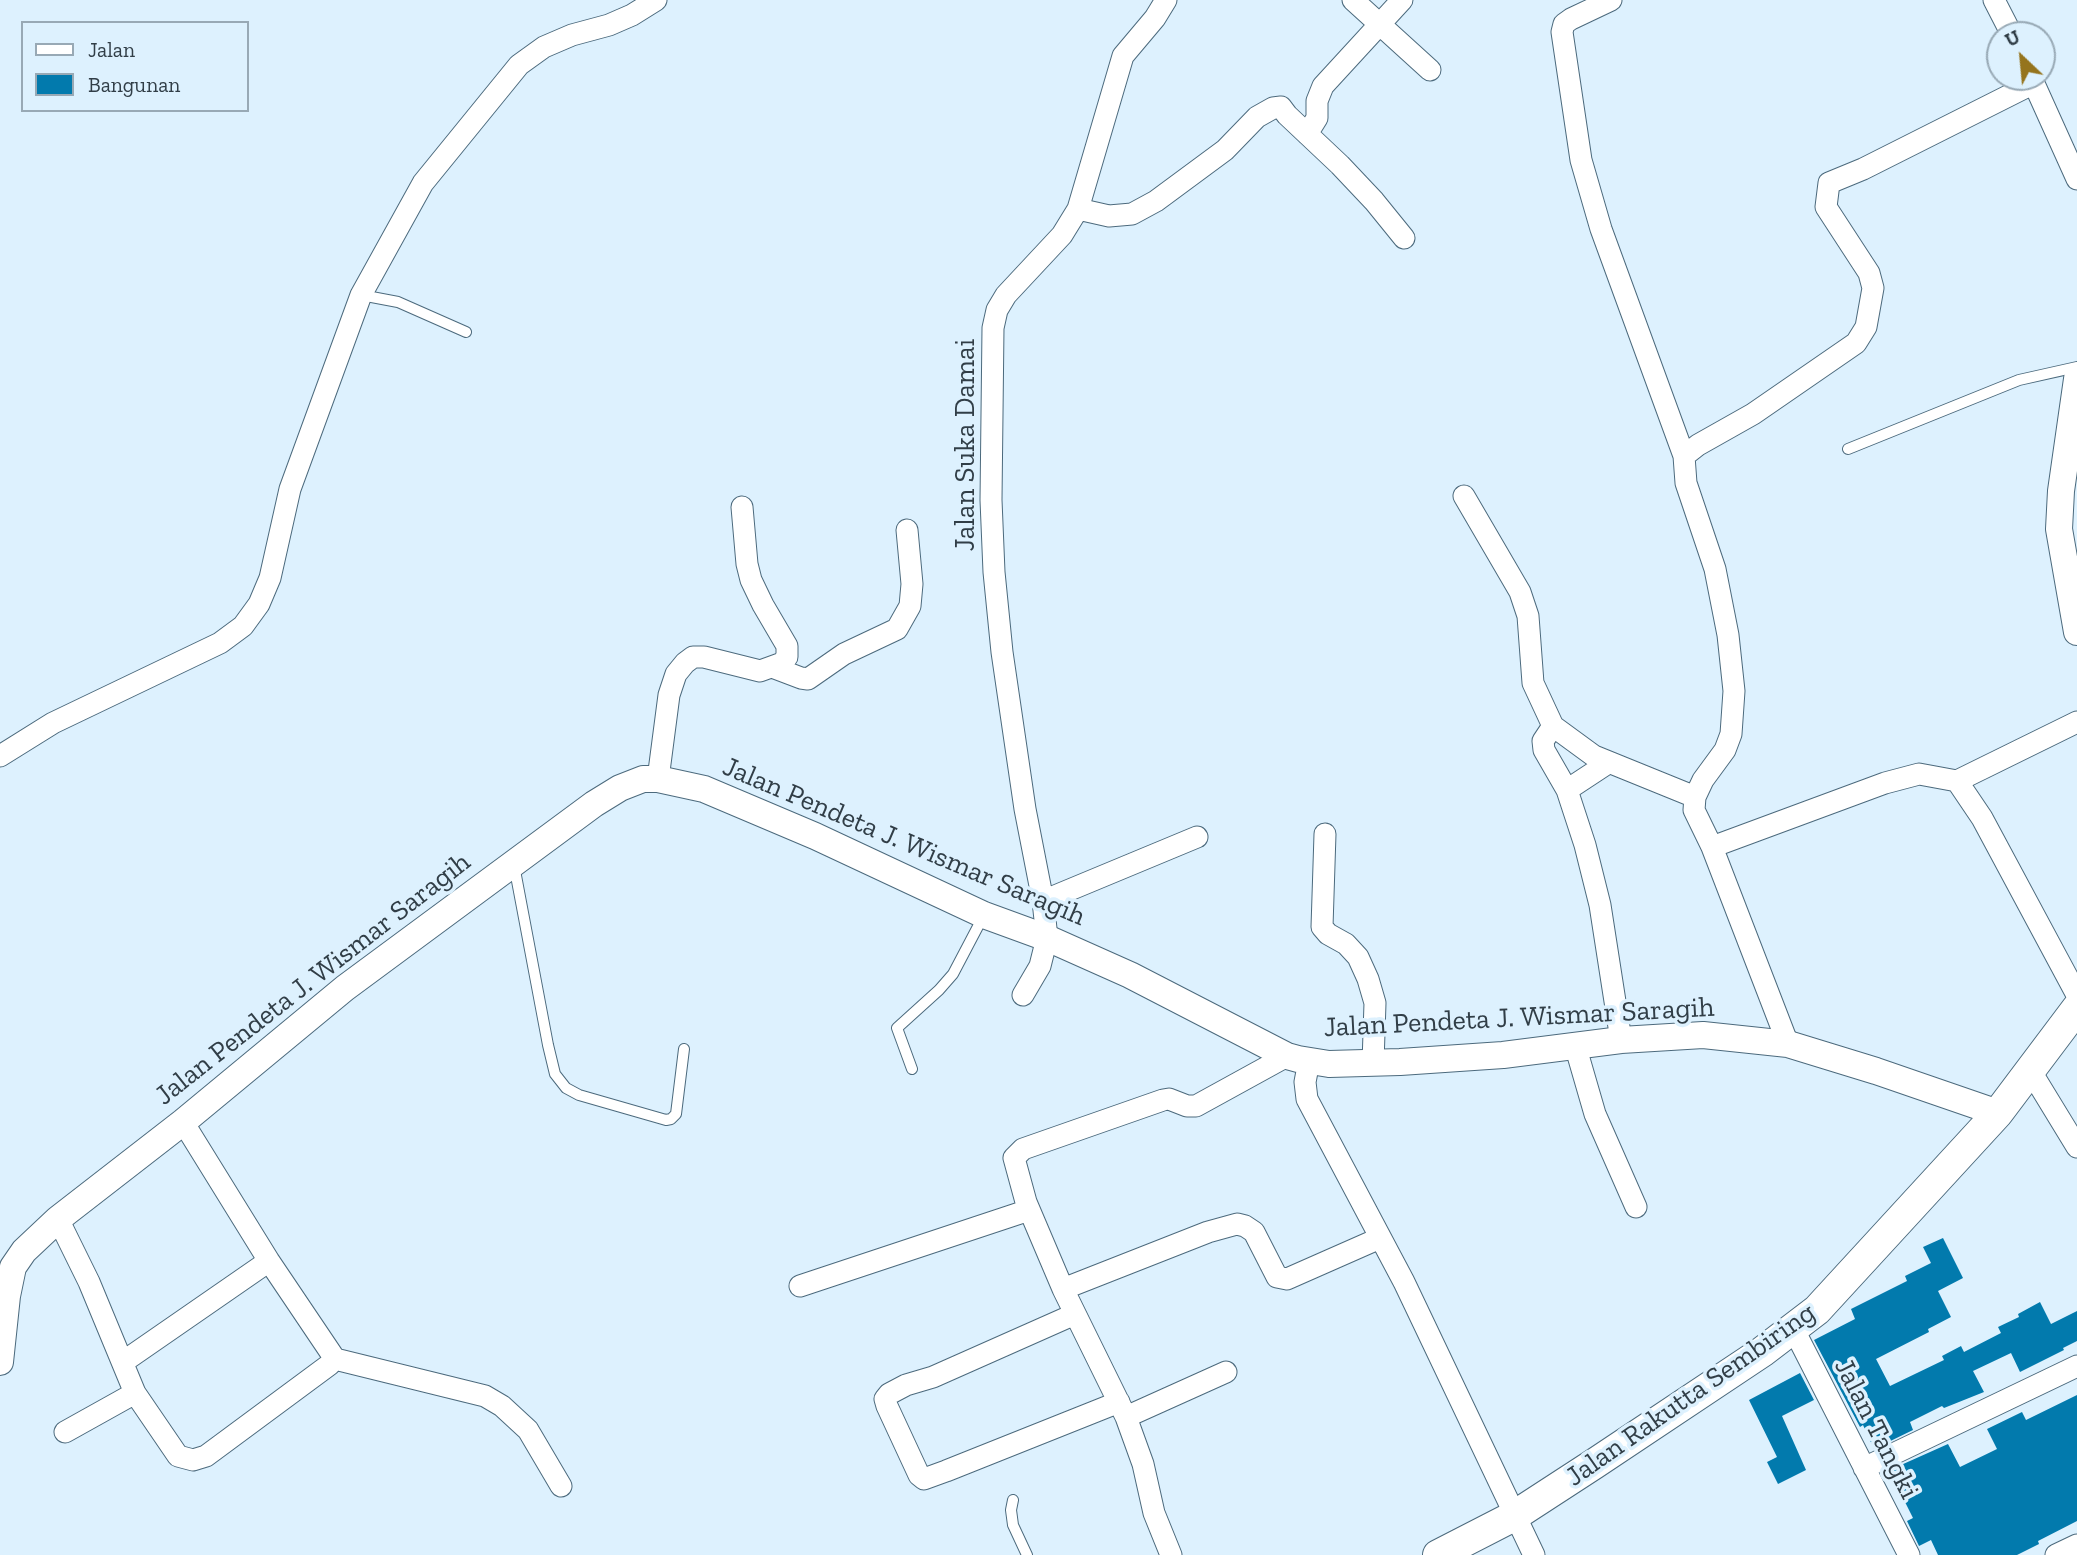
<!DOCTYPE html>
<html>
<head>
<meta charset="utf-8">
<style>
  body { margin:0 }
  #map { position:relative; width:2077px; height:1555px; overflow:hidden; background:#ddf1fe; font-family:"Zilla Slab",serif }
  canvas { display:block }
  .legend { position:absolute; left:21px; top:21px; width:228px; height:91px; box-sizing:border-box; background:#ddf1fe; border:2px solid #98a9b5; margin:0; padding:9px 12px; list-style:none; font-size:21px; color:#313e47 }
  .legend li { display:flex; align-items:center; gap:14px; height:35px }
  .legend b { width:35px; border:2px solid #98a9b5 }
  .north { position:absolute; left:1986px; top:21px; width:70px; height:70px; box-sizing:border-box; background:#ddf1fe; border:2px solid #98a9b5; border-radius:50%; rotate:334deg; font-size:19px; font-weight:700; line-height:28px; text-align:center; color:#313e47 }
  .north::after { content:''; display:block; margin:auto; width:24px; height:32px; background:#95741d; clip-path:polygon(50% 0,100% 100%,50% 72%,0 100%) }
</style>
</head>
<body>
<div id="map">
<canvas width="2077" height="1555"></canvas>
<ul class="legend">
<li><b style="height:9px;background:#fff"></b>Jalan</li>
<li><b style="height:19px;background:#027aad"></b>Bangunan</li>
</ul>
<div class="north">U</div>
</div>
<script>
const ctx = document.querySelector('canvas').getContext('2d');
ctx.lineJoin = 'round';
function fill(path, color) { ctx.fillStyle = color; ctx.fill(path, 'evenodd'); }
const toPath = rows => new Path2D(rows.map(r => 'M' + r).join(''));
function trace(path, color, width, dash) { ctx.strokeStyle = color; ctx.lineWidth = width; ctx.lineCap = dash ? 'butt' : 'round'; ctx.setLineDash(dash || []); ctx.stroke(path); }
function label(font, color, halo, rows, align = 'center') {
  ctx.font = font + ' "Zilla Slab",serif'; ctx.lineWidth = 7; ctx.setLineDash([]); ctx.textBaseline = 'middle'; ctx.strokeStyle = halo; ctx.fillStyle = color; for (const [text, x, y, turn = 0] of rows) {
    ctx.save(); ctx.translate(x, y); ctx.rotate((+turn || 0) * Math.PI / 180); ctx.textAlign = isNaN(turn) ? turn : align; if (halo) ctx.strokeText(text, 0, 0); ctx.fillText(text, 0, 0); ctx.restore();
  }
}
fill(toPath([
  [1943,1238,1963,1278,1938,1291,1951,1317,1928,1329,1929,1332,1876,1359,1890,1386,1944,1360,1942,1356,1961,1346,1964,1352,2001,1333,1998,1327,2019,1317,2018,1314,2040,1302,2051,1324,2077,1311,2077,1341,2063,1348,2064,1350,2020,1372,2011,1353,1973,1371,1984,1392,1944,1408,1942,1406,1910,1422,1913,1430,1874,1449,1863,1425,1860,1427,1814,1340,1855,1319,1851,1309,1907,1281,1905,1276,1931,1263,1923,1247],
  [1800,1373,1814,1400,1782,1416,1806,1470,1778,1484,1767,1462,1777,1457,1749,1400],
  [2077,1395,2077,1521,2038,1541,2039,1544,2017,1555,1938,1555,1931,1540,1919,1546,1907,1521,1913,1518,1903,1498,1907,1497,1892,1469,1948,1444,1960,1467,1997,1449,1987,1429,2022,1412,2026,1420]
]), '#027aad');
const service = toPath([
  [361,295,398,302,466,332],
  [1848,449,2019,380,2077,367],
  [514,865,548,1045,555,1074,566,1088,579,1095,666,1120,671,1119,676,1114,684,1049],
  [912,1069,897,1028,939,990,953,974,984,915],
  [1013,1500,1011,1510,1013,1525,1027,1555]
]);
const minor = toPath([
  [1353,0,1430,70],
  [1611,0,1571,19,1564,24,1562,32,1581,160,1601,229,1684,456,1686,483,1715,569,1728,635,1734,691,1731,734,1725,750,1703,780,1695,797,1694,810,1712,847,1788,1044],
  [1994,0,2012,35],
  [2031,77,2077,179],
  [1307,134,1317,118,1317,101,1323,86,1402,0],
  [1078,209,1109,216,1132,214,1156,201,1225,150,1257,117,1273,108,1281,107,1287,115,1340,165,1374,201,1404,238],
  [1684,456,1698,445,1753,414,1856,343,1866,327,1873,288,1869,273,1826,207,1829,183,1863,169,2034,83],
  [1464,496,1520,592,1528,616,1533,683,1553,726,1594,756,1695,797],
  [772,667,801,678,808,679,844,654,897,629,910,606,912,584,907,530],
  [1553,726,1543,741,1544,750,1567,790,1585,845,1600,905,1621,1040],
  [0,756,53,723,220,643,243,626,259,604,270,578,290,489,361,295,423,183,519,65,544,47,572,35,609,25,632,15,656,0],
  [658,779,669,695,676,674,685,663,693,657,704,657,760,671,782,663,787,657,787,646,763,605,751,580,747,564,742,507],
  [1957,781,2077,722],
  [1567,790,1608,763],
  [1325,834,1322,927,1328,934,1346,944,1358,957,1368,979,1375,1003,1373,1063],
  [1712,847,1885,783,1919,774,1957,781,1982,818,2077,995],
  [1043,901,1197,837],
  [1023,995,1040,966,1047,938,1043,901,1025,809,1002,652,994,572,991,500,993,328,997,310,1006,295,1062,235,1078,209,1123,56,1155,18,1166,0],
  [1575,1045,1595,1114,1636,1207],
  [1309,1061,1305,1082,1307,1099,1404,1282,1534,1555],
  [2030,1070,2077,1147],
  [58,1219,89,1282,135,1393,178,1456,193,1460,206,1456,329,1365,335,1359,269,1261,183,1122],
  [800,1286,1029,1210],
  [1063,1289,1208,1232,1237,1224,1245,1226,1254,1232,1277,1277,1287,1279,1380,1238],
  [1075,1314,933,1377,906,1385,889,1394,885,1399,887,1406,919,1475,924,1479,946,1471,1119,1402],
  [1793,1328,1909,1555],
  [335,1359,485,1396,502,1406,528,1430,561,1486],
  [123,1362,269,1261],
  [1126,1417,1226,1372],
  [65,1432,135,1393],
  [1864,1468,2077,1366],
  [1171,1555,1154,1513,1143,1464,1126,1417,1063,1289,1026,1202,1014,1158,1023,1149,1163,1100,1169,1099,1187,1106,1196,1106,1287,1056],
  [2056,1555,2077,1545]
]);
const tertiary = toPath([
  [2077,379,2061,491,2059,529,2077,632],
  [0,1362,7,1296,13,1267,24,1251,58,1219,183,1122,345,988,594,804,620,788,643,779,658,779,704,789,815,836,984,915,1047,938,1130,975,1287,1056,1298,1059,1329,1064,1400,1062,1503,1055,1621,1040,1703,1035,1788,1044,1876,1071,1998,1113]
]);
const secondary = toPath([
  [1438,1555,1514,1516,1594,1464,1762,1352,1817,1310,1998,1113,2077,1008]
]);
trace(service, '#4c6a7d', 12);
trace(minor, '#4c6a7d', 23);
trace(tertiary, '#4c6a7d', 28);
trace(secondary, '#4c6a7d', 32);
trace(service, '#fff', 10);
trace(minor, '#fff', 21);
trace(tertiary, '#fff', 26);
trace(secondary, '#fff', 30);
label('28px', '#313e47', '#ddf1fe', [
  ["Jalan Suka Damai",966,445,-90],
  ["Jalan Pendeta J. Wismar Saragih",904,842,23],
  ["Jalan Pendeta J. Wismar Saragih",313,979,-38],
  ["Jalan Pendeta J. Wismar Saragih",1519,1018,-3],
  ["Jalan Rakutta Sembiring",1691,1395,-35],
  ["Jalan Tangki",1876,1429,63]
]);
</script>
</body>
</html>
